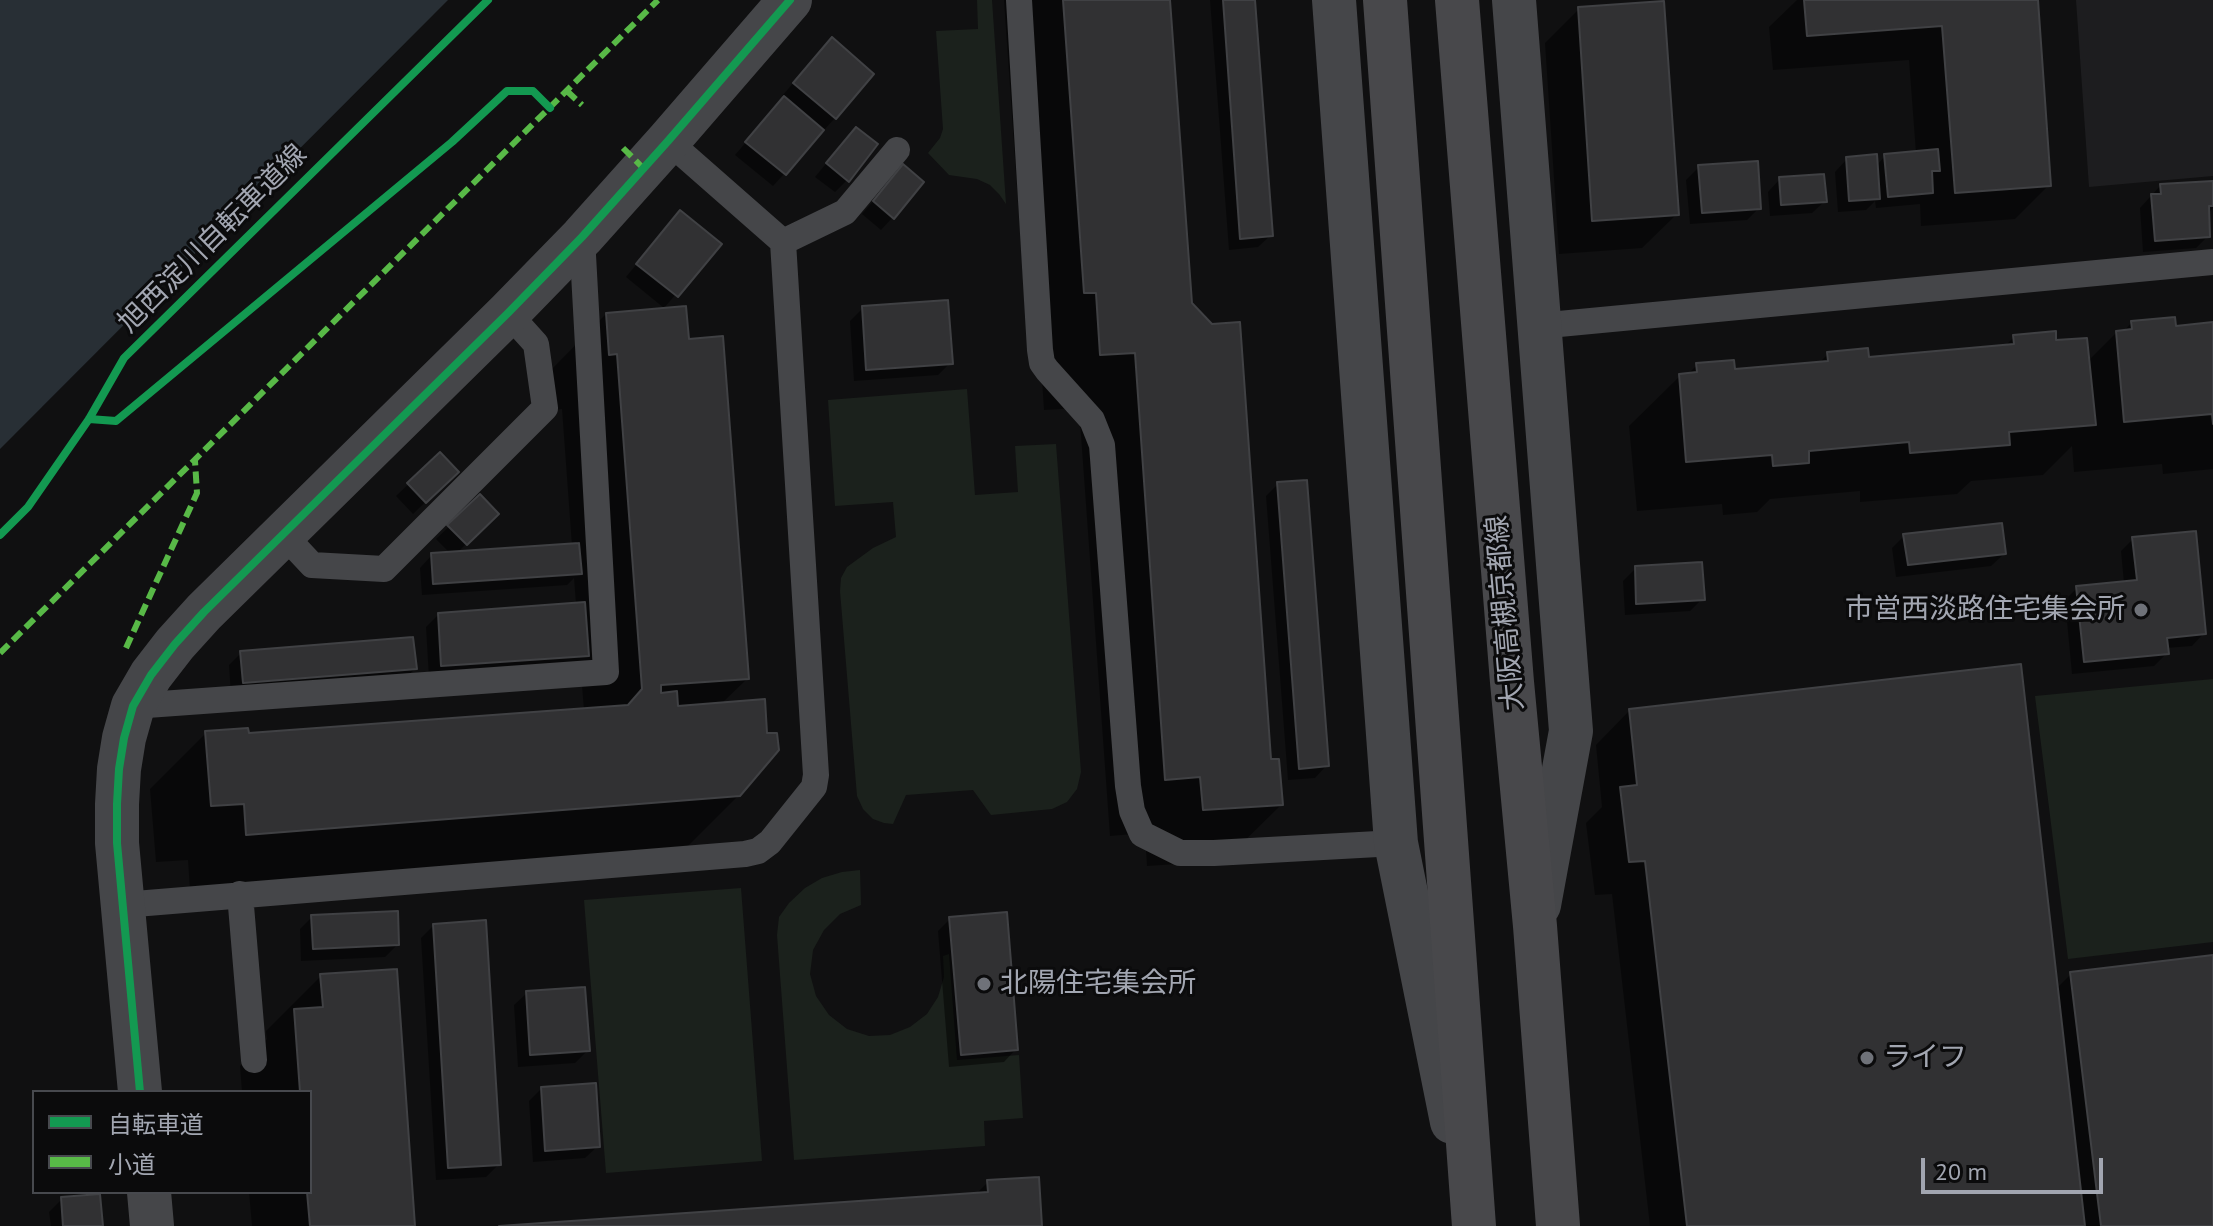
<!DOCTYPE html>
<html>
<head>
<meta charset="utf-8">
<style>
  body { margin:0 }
  #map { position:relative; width:2213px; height:1226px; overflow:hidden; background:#101011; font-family:"PT Sans","Noto Sans JP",sans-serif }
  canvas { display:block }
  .legend { position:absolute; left:32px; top:1090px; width:280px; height:104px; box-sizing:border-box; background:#0b0b0c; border:2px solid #47494e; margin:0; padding:10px 14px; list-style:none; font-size:24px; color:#a2a6b1 }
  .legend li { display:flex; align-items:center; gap:16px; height:40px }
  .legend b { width:40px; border:2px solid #47494e }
  .scale { position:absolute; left:1921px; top:1158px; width:182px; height:36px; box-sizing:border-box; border:4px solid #a2a6b1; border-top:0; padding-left:10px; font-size:24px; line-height:28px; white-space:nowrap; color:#a2a6b1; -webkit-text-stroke:6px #0b0b0c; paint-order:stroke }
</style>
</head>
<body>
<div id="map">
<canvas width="2213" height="1226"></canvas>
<ul class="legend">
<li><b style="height:10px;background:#139951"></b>自転車道</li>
<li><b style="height:10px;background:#58b947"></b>小道</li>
</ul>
<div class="scale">20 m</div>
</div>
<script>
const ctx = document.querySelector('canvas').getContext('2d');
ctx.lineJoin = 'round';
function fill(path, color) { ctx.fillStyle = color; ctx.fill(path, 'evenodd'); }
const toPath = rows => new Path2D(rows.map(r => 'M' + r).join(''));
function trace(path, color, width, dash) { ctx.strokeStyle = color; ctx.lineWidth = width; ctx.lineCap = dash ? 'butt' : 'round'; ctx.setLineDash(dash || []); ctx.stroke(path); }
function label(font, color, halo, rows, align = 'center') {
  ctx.font = font + ' "PT Sans","Noto Sans JP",sans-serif'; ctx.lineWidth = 6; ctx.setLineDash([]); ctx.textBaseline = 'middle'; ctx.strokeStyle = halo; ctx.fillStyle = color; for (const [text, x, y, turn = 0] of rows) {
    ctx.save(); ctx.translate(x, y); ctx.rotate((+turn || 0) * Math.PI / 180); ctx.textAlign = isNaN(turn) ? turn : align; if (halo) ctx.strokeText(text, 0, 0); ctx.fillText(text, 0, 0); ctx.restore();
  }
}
fill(toPath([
  [2076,0,2213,0,2213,176,2089,187]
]), '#1d1d1f');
fill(toPath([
  [977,0,992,0,1006,204,999,194,990,185,977,179,949,175,928,153,940,138,943,129,936,31,978,29],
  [967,389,975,495,1018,492,1015,446,1056,444,1081,772,1077,789,1067,802,1052,809,991,815,973,790,906,795,893,824,884,823,873,819,863,809,857,796,840,591,841,578,847,567,873,548,896,537,893,502,835,506,828,400],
  [2213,679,2213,942,2068,959,2035,696],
  [860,870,861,905,840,914,824,930,813,950,810,974,816,996,829,1015,847,1029,869,1036,890,1035,910,1027,927,1014,938,997,944,977,943,956,949,954,957,1060,1019,1055,1023,1118,984,1121,985,1146,794,1160,777,935,779,917,789,903,805,888,822,878,842,872],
  [741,888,762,1161,606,1173,584,900]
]), '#1b211c');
fill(toPath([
  [0,0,448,0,0,449]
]), '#282f35');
fill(toPath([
  [1004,0,1168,0,1190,304,1269,761,1281,805,1224,861,1147,866,1145,833,1110,836,1079,408,1044,410,1040,349,1028,349],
  [1210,0,1253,0,1271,235,1258,247,1229,250],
  [1797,0,2036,0,2049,185,2015,219,1921,226,1920,204,1876,208,1875,201,1866,210,1838,212,1835,172,1847,159,1876,166,1885,156,1916,153,1909,60,1773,70,1769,27],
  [1579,9,1677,214,1642,248,1559,254,1545,43],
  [820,52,835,118,773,186,735,155,784,98,782,96],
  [844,142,847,180,835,192,815,177],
  [903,167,893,217,881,230,862,214],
  [1699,167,1759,208,1747,220,1690,224,1686,180],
  [1780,179,1825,201,1812,213,1770,216,1768,192],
  [2213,183,2213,208,2207,214,2208,236,2196,248,2143,252,2140,208,2161,185],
  [669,225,719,244,664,308,626,277],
  [863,308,950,363,938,375,854,381,850,321],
  [606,314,687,341,747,679,721,704,739,795,682,852,190,890,188,860,156,862,150,789,206,733,247,735,584,710,580,662,429,678,426,627,438,615,576,604,574,578,567,585,422,595,420,568,432,555,451,554,436,539,480,497,496,514,456,554,572,546,562,409,553,410,550,371],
  [2132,322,2174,328,2213,324,2213,469,2163,474,2162,464,2074,472,2072,446,2043,475,1971,481,1957,494,1860,502,1860,491,1770,499,1757,512,1723,515,1722,504,1637,511,1629,426,1680,376,1687,375,1697,365,1734,371,1818,364,1828,354,1867,359,2004,347,2014,337,2054,342,2087,362,2116,333,2123,332],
  [440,454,456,472,413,514,396,496],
  [1278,484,1327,765,1315,778,1288,780,1266,496],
  [1904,536,2004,554,1991,566,1896,577,1892,548],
  [2133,539,2204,633,2192,646,2166,648,2167,653,2154,666,2072,674,2065,600,2077,588,2124,583,2121,551],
  [1636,568,1702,599,1690,611,1625,615,1623,581],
  [241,653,415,669,402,681,231,695,229,665],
  [1630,710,2056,989,2071,974,2213,957,2213,1226,1650,1226,1612,894,1595,895,1586,823,1602,807,1596,745],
  [312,917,397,945,385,957,301,961,300,929],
  [950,919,1016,1049,1004,1062,949,1067,938,931],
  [433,926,499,1164,486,1177,436,1180,421,938],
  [321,976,413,1226,252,1226,249,1192,310,1192,310,1092,242,1092,240,1066,267,1039,266,1031],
  [527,993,588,1050,575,1063,518,1067,514,1005],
  [542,1088,598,1146,585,1158,533,1162,529,1101],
  [988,1182,1040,1226,538,1226,975,1195],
  [62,1199,101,1226,51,1226,49,1212]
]), '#0007');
const building = toPath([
  [1063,0,1170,0,1192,303,1212,324,1240,322,1271,759,1279,759,1283,805,1203,810,1200,777,1165,780,1135,353,1100,355,1096,293,1084,293,1063,0],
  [1223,0,1255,0,1273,236,1240,239,1223,0],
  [1804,0,2038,0,2051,186,1955,193,1942,26,1807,36,1804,0],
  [1664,1,1679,215,1592,221,1578,7,1664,1],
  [832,37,874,74,836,119,793,83,832,37],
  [784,96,824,130,786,175,745,142,784,96],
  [856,127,878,144,849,182,826,163,856,127],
  [1938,149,1940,171,1932,171,1933,193,1888,197,1884,154,1938,149],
  [1877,154,1880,199,1849,201,1846,157,1877,154],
  [1758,161,1761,209,1702,213,1698,165,1758,161],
  [903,164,924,182,894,219,873,201,903,164],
  [1824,174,1827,202,1781,205,1779,177,1824,174],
  [2213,181,2213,206,2209,206,2210,237,2155,241,2151,194,2161,194,2160,184,2213,181],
  [680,210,722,244,678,297,636,264,680,210],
  [948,300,953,364,866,370,862,306,948,300],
  [686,306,689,339,723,336,749,679,661,685,661,693,677,691,678,706,765,699,767,733,777,733,779,750,740,796,246,835,244,804,211,806,205,731,248,728,249,733,628,705,642,689,617,354,609,355,606,313,686,306],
  [2175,317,2176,326,2213,322,2213,424,2212,414,2124,422,2116,331,2132,329,2131,321,2175,317],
  [2056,331,2056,340,2087,338,2096,425,2009,432,2010,445,1910,453,1909,442,1809,451,1809,463,1773,466,1772,455,1686,462,1679,374,1697,372,1696,363,1734,360,1735,369,1828,361,1827,352,1868,348,1869,357,2014,344,2013,335,2056,331],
  [440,452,459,472,426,503,407,483,440,452],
  [1307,480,1329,766,1299,769,1277,482,1307,480],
  [480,494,499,514,467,545,447,525,480,494],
  [2002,523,2006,554,1908,565,1903,534,2002,523],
  [2196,531,2206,634,2167,638,2169,654,2084,662,2076,586,2137,580,2132,537,2196,531],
  [579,543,582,574,433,584,431,553,579,543],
  [1702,562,1705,600,1636,604,1635,566,1702,562],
  [585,602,589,656,441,666,438,613,585,602],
  [413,637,417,669,243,683,240,651,413,637],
  [2021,664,2085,1226,1687,1226,1645,861,1629,862,1620,787,1637,785,1629,709,2021,664],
  [398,911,399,945,313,949,311,915,398,911],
  [1007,912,1018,1050,961,1055,949,917,1007,912],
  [486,920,501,1165,448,1168,433,924,486,920],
  [2213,955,2213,1226,2101,1226,2070,972,2213,955],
  [397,969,415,1226,310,1226,307,1192,310,1192,310,1092,300,1092,294,1009,323,1007,320,974,397,969],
  [585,987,590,1051,530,1055,526,991,585,987],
  [596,1083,600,1147,545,1151,541,1087,596,1083],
  [1039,1177,1042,1226,499,1226,988,1192,987,1180,1039,1177],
  [100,1194,103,1226,63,1226,61,1197,100,1194]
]);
fill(building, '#313133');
trace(building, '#404144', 2);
trace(toPath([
  [1019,0,1040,350,1042,363,1047,370,1092,420,1102,445,1128,786,1132,811,1142,834,1180,853,1214,853,1396,843],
  [783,242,845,212,897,150],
  [1538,326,2213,262],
  [282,533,312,565,384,569,545,408,536,344,508,313],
  [133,706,606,672,582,237],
  [240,894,254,1060],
  [123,905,745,854,758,851,770,842,814,787,816,775,783,242,668,141]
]), '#454649', 26);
trace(toPath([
  [1334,0,1396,843,1452,1122],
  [1514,0,1571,731,1539,905],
  [140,1092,117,843,117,804,119,769,124,738,133,706,151,675,175,644,204,612,508,313,582,237,668,141,790,0],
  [149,1192,152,1226]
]), '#454649', 44);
trace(toPath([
  [1385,0,1474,1226],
  [1457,0,1512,682,1535,926,1558,1226]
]), '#48484b', 44);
trace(toPath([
  [567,91,582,105],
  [623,148,643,168],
  [126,648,197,493,195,461],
  [0,653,658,0]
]), '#58b947', 6, [12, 6]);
trace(toPath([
  [89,419,116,421,452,142,507,91,533,91,550,108],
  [0,535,28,507,89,419,124,358,488,0],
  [140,1092,117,843,117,804,119,769,124,738,133,706,151,675,175,644,204,612,508,313,582,237,668,141,790,0]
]), '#139951', 8);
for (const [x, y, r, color] of [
  [2141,610,8,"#6f7279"],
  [984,984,8,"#6f7279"],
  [1867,1058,8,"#6f7279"]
]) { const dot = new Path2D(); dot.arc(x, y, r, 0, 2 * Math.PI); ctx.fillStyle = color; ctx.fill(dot); trace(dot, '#0b0b0c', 3); }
label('28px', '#a2a6b1', '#0b0b0c', [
  ["旭西淀川自転車道線",213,239,-45],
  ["大阪高槻京都線",1506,613,-95]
]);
label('28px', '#a2a6b1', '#0b0b0c', [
  ["市営西淡路住宅集会所",2125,610,"right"],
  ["北陽住宅集会所",1000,984],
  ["ライフ",1883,1058]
], 'left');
</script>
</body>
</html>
